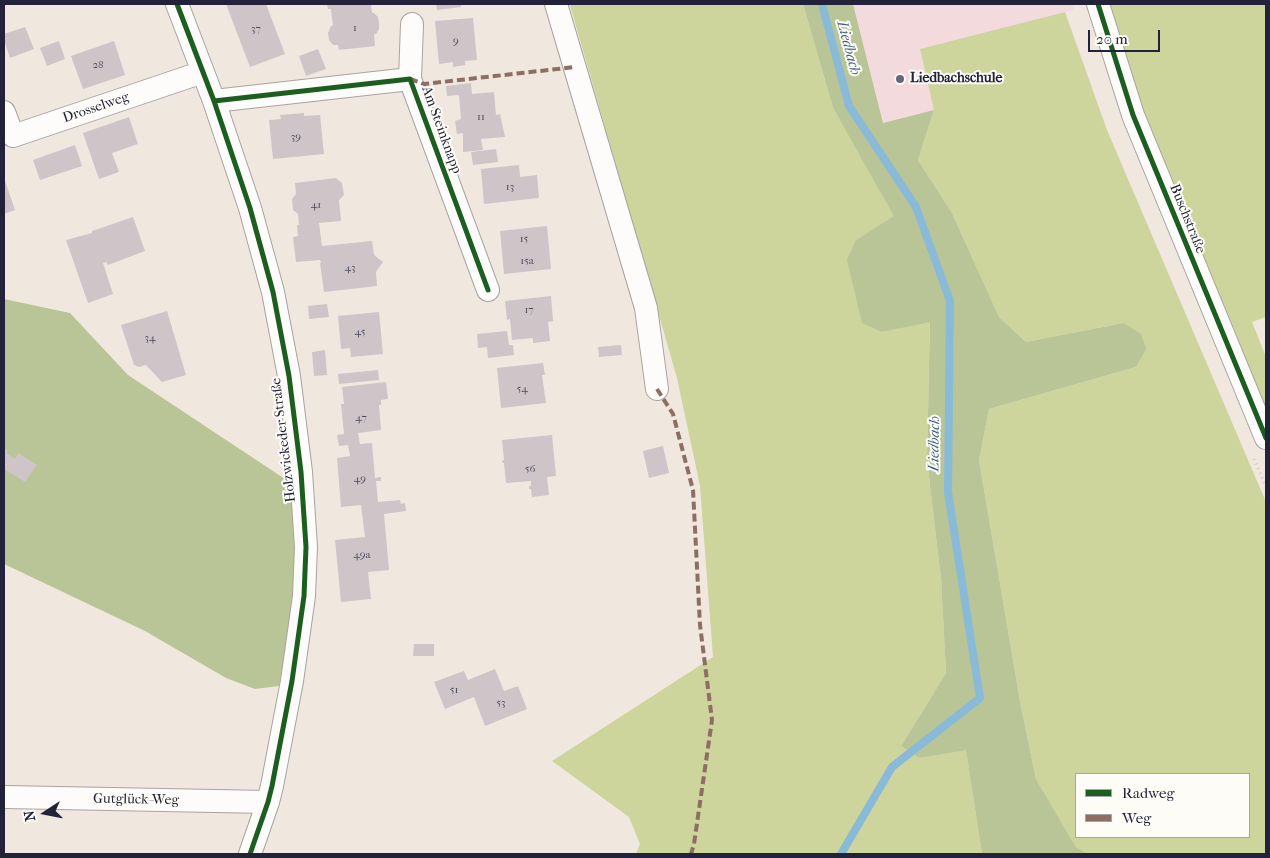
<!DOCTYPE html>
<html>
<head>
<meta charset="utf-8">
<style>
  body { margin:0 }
  #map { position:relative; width:1270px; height:858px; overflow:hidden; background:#f0e8df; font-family:"IM FELL French Canon",serif }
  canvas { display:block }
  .frame { position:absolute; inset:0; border:5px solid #22223b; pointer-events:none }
  .legend { position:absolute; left:1075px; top:773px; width:175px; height:65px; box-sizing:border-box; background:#fdfcf7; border:1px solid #a5a5ac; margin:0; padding:6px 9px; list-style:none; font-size:15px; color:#22223b }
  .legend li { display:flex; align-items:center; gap:10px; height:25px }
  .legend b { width:25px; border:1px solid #a5a5ac }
  .north { position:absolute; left:20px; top:788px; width:50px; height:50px; -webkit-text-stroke:4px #fdfcf7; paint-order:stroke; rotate:259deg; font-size:14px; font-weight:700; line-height:20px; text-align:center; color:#22223b }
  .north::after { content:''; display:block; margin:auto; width:18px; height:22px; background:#22223b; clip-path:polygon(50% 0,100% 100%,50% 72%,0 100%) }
  .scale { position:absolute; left:1088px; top:30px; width:72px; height:22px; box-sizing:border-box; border:2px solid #22223b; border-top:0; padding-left:6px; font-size:15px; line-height:18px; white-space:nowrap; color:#22223b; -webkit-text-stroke:4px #fdfcf7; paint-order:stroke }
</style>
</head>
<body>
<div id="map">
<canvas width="1270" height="858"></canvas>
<div class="frame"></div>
<ul class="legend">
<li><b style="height:6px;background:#1b5e20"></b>Radweg</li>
<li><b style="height:6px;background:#8d6e63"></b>Weg</li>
</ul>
<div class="north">N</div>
<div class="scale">20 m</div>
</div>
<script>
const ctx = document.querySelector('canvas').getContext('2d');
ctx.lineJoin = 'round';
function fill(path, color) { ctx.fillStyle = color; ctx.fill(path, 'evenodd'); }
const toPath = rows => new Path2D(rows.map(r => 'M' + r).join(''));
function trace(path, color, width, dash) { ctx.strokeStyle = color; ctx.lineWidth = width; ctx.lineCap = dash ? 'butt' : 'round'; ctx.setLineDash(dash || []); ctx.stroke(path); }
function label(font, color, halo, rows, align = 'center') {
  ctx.font = font + ' "IM FELL French Canon",serif'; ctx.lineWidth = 4; ctx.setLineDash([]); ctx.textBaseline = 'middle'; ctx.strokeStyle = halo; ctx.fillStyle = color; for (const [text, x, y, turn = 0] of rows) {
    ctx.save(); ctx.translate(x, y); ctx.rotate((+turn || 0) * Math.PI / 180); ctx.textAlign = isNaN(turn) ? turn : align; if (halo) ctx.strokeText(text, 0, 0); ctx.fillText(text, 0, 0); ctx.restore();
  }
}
fill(toPath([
  [853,4,1072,4,1074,10,920,49,934,110,883,123]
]), '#f3dadd');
fill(toPath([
  [574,4,803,4,833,108,895,216,856,240,882,332,930,321,927,460,941,579,946,673,901,746,919,758,966,749,982,854,636,854,640,844,629,817,552,761,713,657,700,486,677,378,570,5],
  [1109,4,1266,4,1266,317,1252,322,1266,357,1266,412,1142,111],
  [1065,12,1107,130,1266,502,1266,854,1088,854,1076,847,1036,779,1020,701,979,460,989,409,1136,367,1123,323,1026,342,999,317,952,213,918,160,934,110,920,49],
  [1076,774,1249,774,1249,837,1076,837]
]), '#cdd49c');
fill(toPath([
  [803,4,853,4,883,123,934,110,918,160,952,213,999,317,1026,342,1123,323,1141,334,1146,349,1136,367,989,409,979,460,1020,701,1036,779,1076,847,1088,854,982,854,966,750,919,758,901,746,946,673,941,579,927,460,930,322,882,332,862,323,847,260,856,240,894,216,833,108],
  [4,299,70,313,128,375,291,483,296,541,294,601,279,686,255,689,226,678,145,631,4,564]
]), '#b9c596');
trace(toPath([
  [822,4,849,106,916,207,950,301,948,492,980,698,892,767,841,854]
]), '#89bad8', 8);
fill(toPath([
  [226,4,266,4,285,54,250,67],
  [327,4,371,4,372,13,374,13,378,17,379,23,379,29,376,34,374,34,375,46,339,50,338,45,333,45,329,40,328,33,331,26,333,26,331,9,328,9],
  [436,4,461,4,461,7,437,10],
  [473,18,477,60,465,61,465,65,453,67,453,62,439,64,435,21],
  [25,27,34,49,10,58,4,40,4,34],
  [59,41,65,59,47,66,40,48],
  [114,41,125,75,83,89,71,56],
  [318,49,326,69,306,76,299,56],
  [471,83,472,94,494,92,496,115,500,114,505,137,481,139,483,150,463,152,463,133,457,134,455,121,461,119,459,95,447,96,446,86],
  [304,113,304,116,320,115,324,154,273,159,269,120,281,119,280,115],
  [129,117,138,144,112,153,119,172,99,179,83,133],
  [75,145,82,166,40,180,33,160],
  [496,149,498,162,473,165,471,152],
  [519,165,520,177,537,175,539,198,484,204,481,169],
  [4,178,15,210,4,214],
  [336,178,342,183,344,195,339,200,341,221,319,223,322,246,372,241,374,255,383,262,376,272,377,286,324,292,320,263,321,263,320,260,296,262,293,237,298,236,297,225,299,225,298,214,293,210,292,199,296,194,295,183],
  [133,217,145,251,108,265,106,262,103,263,113,294,88,303,66,240,92,233,92,231],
  [547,226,551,269,504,274,500,231],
  [551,296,553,321,548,322,550,341,533,343,533,338,512,340,510,319,507,320,505,301],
  [327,304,329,317,309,319,308,306],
  [167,311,186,375,162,382,146,365,139,367,134,365,121,325],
  [379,312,383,354,351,357,350,348,341,349,338,316],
  [507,331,509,345,513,345,514,355,488,358,487,347,478,348,477,334],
  [621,345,622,355,599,357,598,347],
  [325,350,327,375,314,376,312,352],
  [543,363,545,375,542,375,546,403,501,408,497,368],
  [378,370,379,380,339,384,338,374],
  [386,382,388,399,381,400,381,405,379,405,381,430,358,433,360,444,372,443,375,478,381,477,381,481,376,481,378,502,400,500,401,504,405,503,406,511,384,514,389,570,368,572,371,599,341,602,335,540,365,537,361,505,341,507,337,458,350,456,348,445,339,446,337,435,344,434,341,404,344,404,342,387],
  [552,435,556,476,547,477,549,495,532,497,531,489,529,489,529,486,531,486,531,481,506,483,504,463,503,463,502,461,504,460,502,440],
  [663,446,669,473,649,478,643,451],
  [4,448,8,451,6,453,15,459,18,453,37,465,25,482,4,469],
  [414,644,434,644,434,656,413,656],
  [495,669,504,691,518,686,527,709,485,726,474,697,445,709,434,682,464,671,468,680]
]), '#cfc4c8');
const minor = toPath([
  [177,4,214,101,250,208,273,292,289,376,301,472,306,547,304,596,292,681,272,786,268,802,250,854],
  [556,4,646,308,657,389],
  [1098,4,1133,115,1266,438],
  [410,79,412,24],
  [214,101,410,79,488,290],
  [4,112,13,136,203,72],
  [4,797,268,802]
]);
trace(minor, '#a8a3a1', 24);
trace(toPath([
  [1254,459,1266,487]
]), '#cbc9ca', 3, [1, 4]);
trace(minor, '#fdfcfa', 22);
trace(toPath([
  [410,79,424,84,575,67],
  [657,389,673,414,693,490,700,625,712,720,694,844,691,854]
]), '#8d6e63', 4, [8, 4]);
trace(toPath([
  [177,4,214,101,250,208,273,292,289,376,301,472,306,547,304,596,292,681,272,786,268,802,250,854],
  [1098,4,1133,115,1266,438],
  [214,101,410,79,488,290]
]), '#1b5e20', 5);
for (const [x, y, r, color] of [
  [900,79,5,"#6a6774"]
]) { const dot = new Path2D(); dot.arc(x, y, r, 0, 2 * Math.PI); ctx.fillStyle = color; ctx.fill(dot); trace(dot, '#fdfcf7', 2); }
label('11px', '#4d4a5e', null, [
  ["1",355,28],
  ["37",256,29],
  ["9",456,41],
  ["28",98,65],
  ["11",481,117],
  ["39",296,137],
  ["13",510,187],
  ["41",316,205],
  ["15",524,239],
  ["15a",527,261],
  ["43",350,268],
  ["17",529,310],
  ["45",360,332],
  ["34",150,338],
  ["54",522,389],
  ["47",361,418],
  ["56",530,469],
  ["49",360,479],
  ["49a",362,555],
  ["51",454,690],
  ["53",501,703]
]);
label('bold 14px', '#22223b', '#fdfcf7', [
  ["Liedbachschule",910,79]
], 'left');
label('14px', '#22223b', '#fdfcf7', [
  ["Drosselweg",96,108,-19],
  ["Am Steinknapp",441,130,70],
  ["Buschstraße",1187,219,68],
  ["Holzwickeder Straße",284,440,-97],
  ["Gutglück-Weg",136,800,1]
]);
label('italic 15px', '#3d5e80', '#fdfcf7', [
  ["Liedbach",848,48,75],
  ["Liedbach",935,444,-89]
]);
</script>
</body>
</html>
